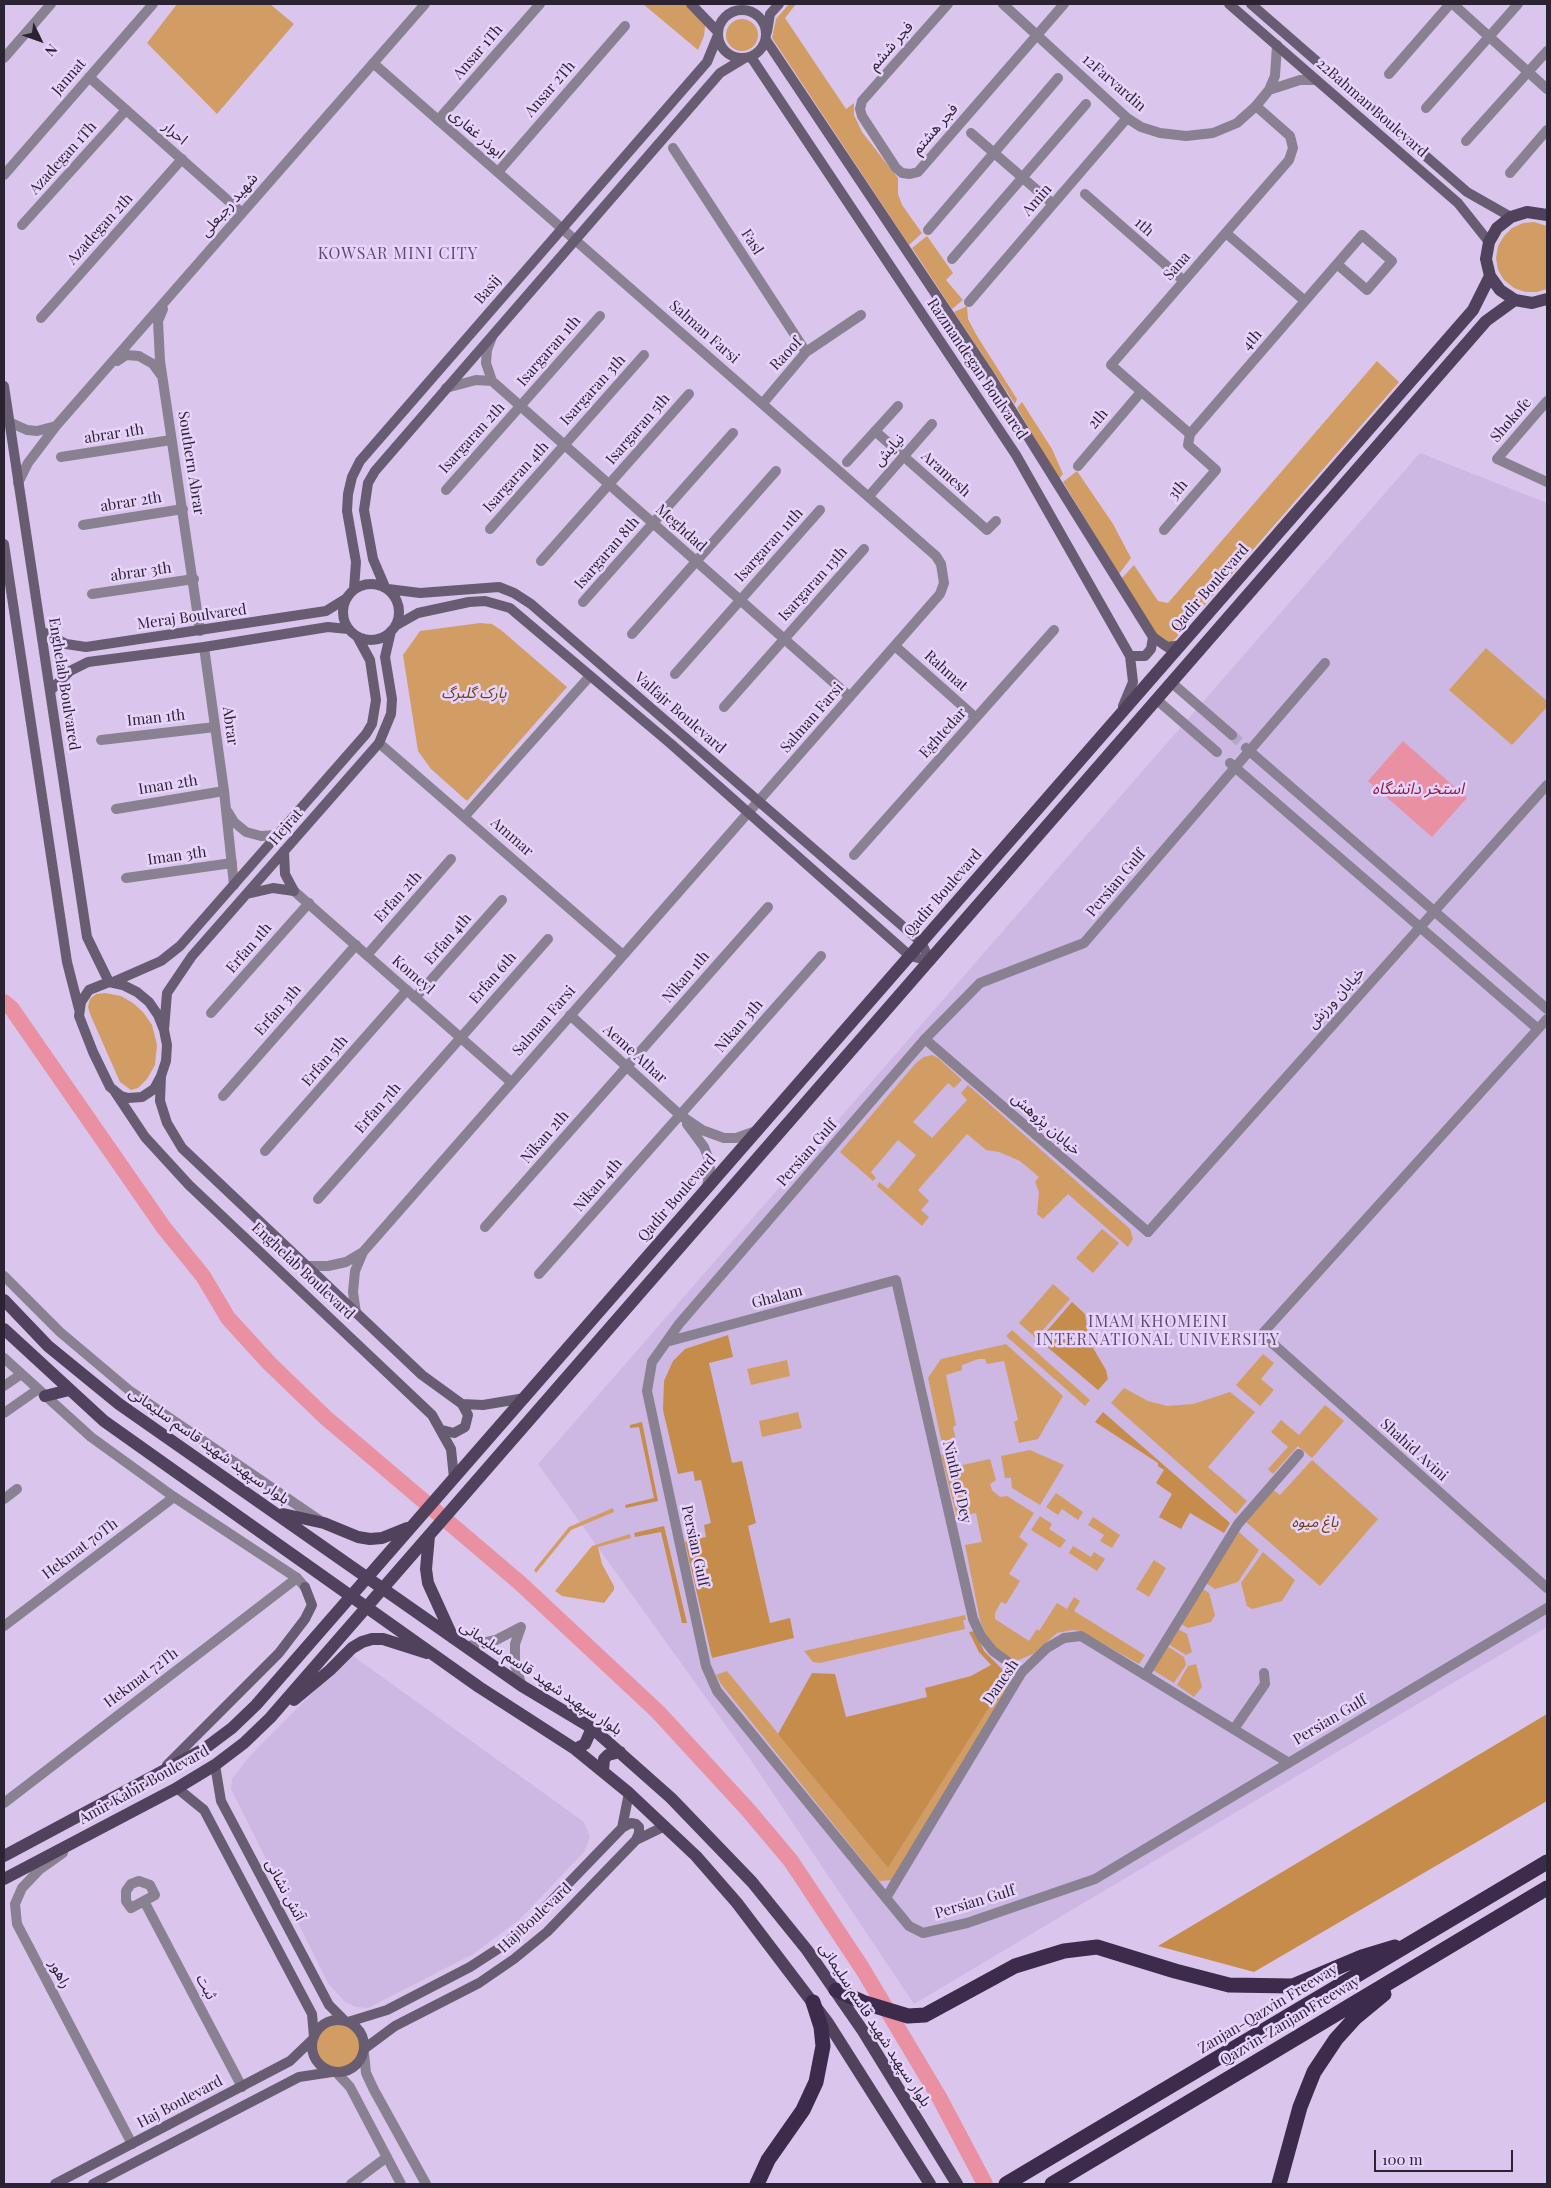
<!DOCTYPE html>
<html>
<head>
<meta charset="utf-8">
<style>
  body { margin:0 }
  #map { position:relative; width:1551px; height:2188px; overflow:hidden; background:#dac6ed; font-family:"Playfair Display",serif }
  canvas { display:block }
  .frame { position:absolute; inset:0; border:5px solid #2b2332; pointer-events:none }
  .north { position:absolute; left:15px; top:15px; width:50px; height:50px; -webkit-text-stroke:4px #e7d3fb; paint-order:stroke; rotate:132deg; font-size:14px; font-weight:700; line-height:20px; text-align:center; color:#2b2332 }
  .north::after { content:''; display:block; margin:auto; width:18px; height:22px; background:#2b2332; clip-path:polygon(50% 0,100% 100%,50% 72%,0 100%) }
  .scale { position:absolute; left:1374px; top:2150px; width:139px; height:22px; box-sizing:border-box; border:2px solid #2b2332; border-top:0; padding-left:6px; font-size:15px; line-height:18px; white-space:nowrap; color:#2b2332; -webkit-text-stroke:4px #e7d3fb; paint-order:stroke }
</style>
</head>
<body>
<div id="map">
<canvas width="1551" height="2188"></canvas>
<div class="frame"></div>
<div class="north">N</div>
<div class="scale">100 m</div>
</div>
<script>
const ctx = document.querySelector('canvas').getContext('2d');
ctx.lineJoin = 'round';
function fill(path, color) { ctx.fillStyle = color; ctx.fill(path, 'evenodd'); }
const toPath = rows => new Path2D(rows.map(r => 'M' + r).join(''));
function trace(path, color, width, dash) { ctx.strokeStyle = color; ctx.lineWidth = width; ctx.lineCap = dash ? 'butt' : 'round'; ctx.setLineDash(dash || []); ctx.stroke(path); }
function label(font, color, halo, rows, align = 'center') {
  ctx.font = font + ' "Playfair Display","Noto Sans Arabic",serif'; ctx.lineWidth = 5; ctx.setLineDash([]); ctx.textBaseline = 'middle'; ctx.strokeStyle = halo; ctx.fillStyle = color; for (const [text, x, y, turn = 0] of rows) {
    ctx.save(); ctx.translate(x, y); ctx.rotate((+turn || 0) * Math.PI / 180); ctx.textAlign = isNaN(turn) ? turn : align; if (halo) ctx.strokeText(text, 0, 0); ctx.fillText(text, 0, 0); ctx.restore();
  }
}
fill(toPath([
  [1420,453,1547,503,1547,1627,914,2004,750,1759,538,1464],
  [353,1656,584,1822,590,1837,584,1852,519,1920,473,1954,368,2008,356,2007,345,2002,328,1983,231,1789,232,1779,248,1758,348,1657]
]), '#cdb7e3');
fill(toPath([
  [177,4,270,4,294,24,217,114,147,43],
  [643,4,690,4,706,18,704,36,698,50],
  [789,4,796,4,785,18,846,109,854,103,854,115,862,132,898,178,898,194,902,205,922,233,909,245,772,38,776,19],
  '726 35a16 16 0 1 1 32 0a16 16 0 1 1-32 0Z',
  [1534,222,1547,226,1547,289,1537,292,1525,292,1514,288,1504,280,1498,270,1496,258,1498,246,1504,236,1512,228,1523,223],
  [927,236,953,273,946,280,963,300,952,309,912,248],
  [967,306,968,319,977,336,1017,399,1015,404,954,312],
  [1377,361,1399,382,1175,639,1169,644,1159,641,1121,579,1134,565,1158,601,1168,603],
  [1022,402,1052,449,1063,474,1059,479,1017,408],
  [1077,471,1113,524,1131,558,1119,574,1063,482],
  [480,623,492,624,501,630,567,687,467,801,431,769,418,751,403,655,420,631],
  [1486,648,1547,701,1547,707,1512,745,1449,690],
  [105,993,121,996,133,1003,143,1012,152,1025,157,1045,155,1065,147,1079,138,1088,131,1090,120,1082,90,1014,88,1007,90,999,96,994],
  [932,1055,938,1058,962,1080,954,1088,948,1083,913,1122,932,1138,967,1100,961,1093,968,1085,1130,1229,1133,1239,1128,1247,1068,1194,1043,1219,1037,1214,1039,1192,1035,1182,1039,1177,1020,1161,999,1152,986,1150,967,1134,918,1190,929,1201,921,1210,929,1217,922,1226,877,1186,879,1182,888,1189,916,1155,898,1140,871,1172,876,1178,873,1181,840,1152,916,1063,924,1057],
  [1102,1229,1119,1243,1093,1273,1076,1258],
  [1053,1284,1070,1299,1036,1338,1019,1323],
  [1012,1330,1090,1400,1085,1406,1006,1336],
  [1006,1344,1063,1396,1038,1439,1019,1443,1014,1422,1018,1420,1004,1361,987,1364,985,1359,978,1359,962,1365,962,1370,946,1375,956,1425,953,1427,956,1441,942,1444,928,1378,941,1359],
  [1263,1354,1274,1363,1261,1379,1274,1390,1260,1406,1236,1385],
  [787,1360,790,1376,751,1385,747,1369],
  [1124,1388,1148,1401,1167,1406,1193,1404,1230,1392,1255,1412,1208,1467,1247,1501,1236,1514,1111,1403],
  [1325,1405,1344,1421,1312,1458,1298,1446,1273,1474,1268,1469,1288,1447,1271,1432,1281,1420,1299,1435],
  [798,1412,802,1428,762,1437,759,1421],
  [1030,1450,1064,1465,1040,1505,1012,1488,1011,1478,1005,1478,1001,1456],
  [954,1452,958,1466,990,1459,996,1480,990,1484,992,1490,1000,1497,1007,1496,1034,1513,1019,1537,1028,1544,1009,1574,1020,1581,1006,1604,1001,1602,995,1613,995,1619,1029,1641,1037,1629,1039,1631,1057,1603,1067,1609,1074,1597,1080,1601,1074,1611,1145,1655,1139,1664,1081,1631,1072,1630,1057,1633,1035,1653,1019,1660,1008,1659,988,1640,980,1620,965,1545,982,1542,976,1513,957,1517,941,1455],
  [1312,1460,1378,1519,1320,1586,1245,1521,1273,1490,1280,1495],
  [1056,1493,1083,1512,1078,1520,1062,1509,1058,1515,1046,1507],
  [613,1508,614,1512,571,1530,536,1573,534,1570,569,1527],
  [1040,1516,1052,1524,1049,1529,1066,1540,1060,1548,1031,1530],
  [1093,1517,1120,1535,1112,1548,1100,1541,1104,1535,1088,1525],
  [1239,1532,1259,1550,1238,1582,1215,1589,1206,1583],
  [630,1534,631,1538,598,1547,602,1564,614,1586,614,1590,604,1603,562,1596,555,1591,592,1546],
  [1073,1546,1091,1557,1094,1552,1105,1559,1097,1571,1069,1553],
  [1263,1552,1295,1580,1282,1601,1252,1609,1247,1606,1241,1583],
  [1154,1560,1166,1568,1149,1597,1136,1589],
  [1203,1589,1209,1593,1215,1615,1211,1622,1188,1628,1181,1624],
  [965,1615,966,1620,963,1620,965,1629,820,1663,813,1662,804,1651],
  [1178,1629,1187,1634,1192,1652,1186,1655,1168,1644],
  [1167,1646,1184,1657,1186,1665,1174,1683,1153,1670],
  [1196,1664,1202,1687,1194,1697,1177,1685,1188,1666],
  [727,1671,888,1868,1009,1676,1012,1684,894,1880,879,1881,721,1684,716,1675],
  '316 2047a23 23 0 1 1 46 0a23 23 0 1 1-46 0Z'
]), '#d29d64');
fill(toPath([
  [1072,1302,1085,1314,1089,1341,1106,1370,1108,1379,1098,1390,1039,1340],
  [728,1335,733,1357,709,1363,732,1463,742,1461,756,1523,748,1526,770,1623,790,1618,794,1638,712,1658,685,1542,706,1537,704,1525,711,1523,701,1480,695,1481,693,1471,678,1474,663,1410,664,1381,673,1361,685,1349],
  [1103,1412,1230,1523,1224,1533,1190,1513,1181,1529,1159,1517,1172,1494,1156,1483,1164,1470,1158,1466,1158,1463,1095,1422],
  [642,1422,658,1501,626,1508,625,1505,654,1498,639,1427,630,1428,630,1425],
  [664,1526,687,1623,682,1623,661,1532,635,1537,634,1533],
  [975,1631,984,1651,1009,1676,888,1868,778,1734,812,1673,835,1674,846,1717,927,1697,925,1688,971,1676,991,1665,979,1652,969,1632],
  [1547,1714,1547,1801,1254,1972,1158,1946]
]), '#c58c4b');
fill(toPath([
  [1403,741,1467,798,1432,837,1368,781]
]), '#e991a2');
trace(toPath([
  [4,1002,12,1009,164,1228,203,1276,228,1318,269,1363,326,1418,520,1583,658,1712,749,1811,791,1861,862,1968,939,2097,985,2184]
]), '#e991a2', 16);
trace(toPath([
  [1232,735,1245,747]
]), '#b7a5c8', 10, [10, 5]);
trace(toPath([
  [948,4,862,101,860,109,862,116,896,168,902,173,910,174,918,172,1064,4],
  [1453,4,1547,89],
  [4,58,51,4],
  [1389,74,1450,4],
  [1426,108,1518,4],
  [438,120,540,4],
  [971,133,1053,204],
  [1466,141,1547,51],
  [673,148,806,352],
  [498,172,625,26],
  [1510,173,1547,130],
  [1085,194,1184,281],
  [22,225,126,110],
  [928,230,1058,78],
  [1226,233,1305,301],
  [952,259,1086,104],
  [969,302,1127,118],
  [41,318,182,159],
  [1547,401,1497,459,1547,482],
  [763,403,806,352,861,315],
  [875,431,987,530,996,521],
  [1190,434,1111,365,1289,160,1293,148,1290,136,1256,106],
  [1190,434,1362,235,1392,261,1367,290,1337,264],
  [61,457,171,440],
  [847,462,898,406],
  [1078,466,1141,392],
  [446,490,600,316],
  [869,496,932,424],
  [83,525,183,509],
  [490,529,644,355],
  [1164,530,1216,470,1188,445,1190,434],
  [541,561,689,394],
  [92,594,194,579],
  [583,602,733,433],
  [632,634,776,471],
  [895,646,976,718],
  [675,674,820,510],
  [724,707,864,549],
  [101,740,215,727],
  [379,743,623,955],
  [116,809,224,791],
  [465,816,590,676],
  [854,855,1054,630],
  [126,878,232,863],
  [367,955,451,859],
  [415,998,502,900],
  [211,1013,309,903],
  [925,1039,1148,1232],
  [223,1096,356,945],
  [265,1151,407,990],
  [318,1199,548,939],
  [485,1227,768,907],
  [539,1274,821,956],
  [4,1386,20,1375],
  [4,1413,37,1390],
  [4,1499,17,1489],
  [4,1626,174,1497],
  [1145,1675,1238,1524,1299,1454],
  [1234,1729,1265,1684,1264,1673],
  [4,1803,297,1578],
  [63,1853,39,1870,22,1888,15,1904,17,1924,132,2144],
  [139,1881,150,1885,155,1895,131,1908,126,1901,126,1891,131,1884,139,1881],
  [144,1901,242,2087],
  [364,2053,366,2073,374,2090,426,2184],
  [337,2073,350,2087,401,2184],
  [351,2184,387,2157]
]), '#898191', 10);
trace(toPath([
  [1003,4,1127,118,1141,127,1160,133,1186,136,1213,133,1237,123,1256,106,1269,90,1275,76,1277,45],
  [89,77,241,212],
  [1269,90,1300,80,1316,80],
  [4,175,153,4],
  [163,309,158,321,160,361,200,631],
  [492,337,487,350,486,363,492,381,850,697],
  [117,361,126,355,139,356,153,364,161,375],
  [446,388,476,380,492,381],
  [9,422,27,430,37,431,56,426],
  [18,483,28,463,56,426,425,4],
  [204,647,224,791,234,885],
  [1325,663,1084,943,980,983,925,1039,679,1324,652,1362,647,1391,706,1666,717,1691,886,1898,909,1926,923,1933,967,1923,1095,1879,1547,1608],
  [1172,683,1232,735],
  [1157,700,1217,752],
  [1246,748,1547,1009],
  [1230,763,1538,1029],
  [228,812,234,822,246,832,261,836,277,835],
  [294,891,511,1082],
  [570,1015,680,1115,702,1130,724,1138,736,1138,756,1131],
  [1547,1019,1262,1334,1547,1588],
  [687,1124,704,1147,708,1157,710,1168,707,1187],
  [1148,1232,1547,785],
  [306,1266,328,1266,346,1262,363,1252],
  [4,1276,60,1332,130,1391,319,1520],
  [356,1313,353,1292,355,1271,363,1252,940,594,944,583,941,564,936,556,373,63],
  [666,1342,896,1280,973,1619,981,1636,993,1651,1022,1672],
  [4,1358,91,1437,174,1497,297,1578,305,1587],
  [521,1627,515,1644,515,1665,522,1686],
  [465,1647,496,1640,521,1627],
  [886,1898,1022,1672,1047,1648,1064,1638,1081,1636,1289,1763]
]), '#898191', 10);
trace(toPath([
  [691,4,718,32],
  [1229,4,1458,203,1489,242],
  [1251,4,1467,192,1511,217],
  '718 34a24 24 0 1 1 48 0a24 24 0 1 1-48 0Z',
  [767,32,770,14,779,4],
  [766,40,987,371,1153,637,1167,647,1182,645],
  [751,57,1016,455,1130,656,1133,682,1123,706],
  [4,386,87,937,109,982],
  [4,544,67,962,79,1009],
  '343 612a28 28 0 1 1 56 0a28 28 0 1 1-56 0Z',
  [385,587,373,559,364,510,368,483,375,471,720,73,743,59],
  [354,589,356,562,347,511,348,494,352,477,360,461,707,62,718,35],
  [388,589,420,593,499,587,514,593,531,604,921,942,930,961],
  [395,626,418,613,469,602,485,601,510,608,671,744,910,956,930,961],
  [41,631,66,644,86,647,326,611,347,598],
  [1130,656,1145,656,1151,649,1153,637],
  [50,691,70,671,88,662,204,647,328,627,348,629],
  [284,851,285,874,294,891],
  [247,894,273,888,294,891],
  [109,982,123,985,137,992,149,1002,158,1015,164,1030,167,1045,166,1061,161,1076,154,1089,142,1097,128,1098,121,1096,110,1087,93,1052,79,1016,81,1002,89,990,109,982],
  [113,982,161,961,180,946,366,734,372,724,376,700,370,660,357,636],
  [164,1030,167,993,192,956,379,743,391,714,392,699,385,657,391,631],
  [161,1076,160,1101,167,1123,182,1148,422,1375,462,1404,483,1405,525,1398],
  [115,1092,145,1137,189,1185,432,1415,451,1449,454,1478],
  [442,1430,454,1433,465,1427,468,1415,462,1404],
  [167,1765,279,1653,305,1619,312,1605,305,1587],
  [215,1765,221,1801,329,2005,345,2021],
  [177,1788,204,1810,312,2014,314,2037],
  [622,1828,631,1823,636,1824,639,1827,639,1833,636,1840],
  '312 2046a26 26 0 1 1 52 0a26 26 0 1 1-52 0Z',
  [348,2022,387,2010,470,1967,504,1945,534,1919,622,1828,629,1793],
  [364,2049,395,2026,479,1983,514,1959,547,1932,636,1840,665,1826],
  [55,2184,290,2061,313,2039],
  [93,2184,299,2077,332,2072]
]), '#685c73', 10);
trace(toPath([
  [1547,215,1527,212,1511,217,1497,228,1489,242,1486,259,1490,276,1500,290,1515,300,1532,303,1547,299],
  [4,1300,48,1346,119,1404,522,1686,592,1728,671,1798,752,1882,807,1950,863,2031,957,2184],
  [4,1329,104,1421,479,1687,575,1749,629,1793,696,1856,737,1903,828,2023,930,2184],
  [45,1396,69,1390],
  [283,1514,324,1523,358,1537,370,1539,382,1538,407,1528],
  [429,1536,426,1569,428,1583,453,1638],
  [294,1700,330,1670,352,1648,362,1642,372,1639,383,1639,427,1653],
  [575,1749,585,1744,592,1728],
  [603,1771,604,1759,608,1755,620,1752],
  [4,1856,204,1749,232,1728,256,1705,1473,310,1490,276],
  [4,1879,177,1788,215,1765,244,1743,270,1718,1486,321,1515,300]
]), '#50425d', 12);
trace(toPath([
  [836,1990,865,2003,908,2016,925,2015,1015,1966,1064,1951,1097,1947,1175,1971,1229,1985,1293,1986,1362,1957,1395,1947],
  [757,2184,768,2160,803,2110,816,2082,823,2046,821,2027,813,2002],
  [1006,2184,1547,1862],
  [1052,2184,1547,1888],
  [1279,2184,1300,2107,1314,2072,1336,2039,1355,2018,1384,1994]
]), '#3c2b4a', 15);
label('15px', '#2b2332', '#e7d3fb', [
  ["فجر ششم",891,46,-49],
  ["Ansar 1Th",478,52,-49],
  ["Jannat",69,77,-49],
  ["12Farvardin",1114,83,41],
  ["Ansar 2Th",550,89,-49],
  ["22Bahman Boulevard",1372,108,41],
  ["فجر هشتم",935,129,-49],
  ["احرار",175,133,41],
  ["ابوذر غفاری",477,134,41],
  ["Azadegan 1Th",63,158,-48],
  ["Amin",1037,200,-49],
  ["شهید رجبعلی",229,205,-49],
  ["1th",1144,227,41],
  ["Azadegan 2th",100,229,-48],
  ["Fasl",752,242,57],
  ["Sana",1177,266,-49],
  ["Basij",488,290,-49],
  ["Salman Farsi",704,332,41],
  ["4th",1252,340,-49],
  ["Isargaran 1th",549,351,-49],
  ["Raoof",786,354,-47],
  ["Razmandegan Boulvared",977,369,56],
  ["Isargaran 3th",593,390,-48],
  ["2th",1098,419,-49],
  ["Shokofe",1511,420,-49],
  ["Isargaran 5th",638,429,-49],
  ["abrar 1th",114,434,-9],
  ["Isargaran 2th",472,438,-48],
  ["نیایش",889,450,-48],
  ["Southern Abrar",191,463,81],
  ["Aramesh",946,474,42],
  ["Isargaran 4th",516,477,-48],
  ["3th",1178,490,-49],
  ["abrar 2th",131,502,-9],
  ["Meghdad",681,528,42],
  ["Isargaran 11th",769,545,-48],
  ["Isargaran 8th",607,553,-49],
  ["abrar 3th",141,572,-8],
  ["Isargaran 13th",813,584,-48],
  ["Qadir Boulevard",1210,588,-49],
  ["Meraj Boulvared",192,617,-8],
  ["Rahmat",946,671,42],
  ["Enghelab Boulvared",64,684,81],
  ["Valfajr Boulevard",680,713,41],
  ["Iman 1th",156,718,-6],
  ["Salman Farsi",812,718,-49],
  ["Abrar",230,726,82],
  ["Eghtedar",943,733,-48],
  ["Iman 2th",168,785,-9],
  ["Hejrat",286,827,-49],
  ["Ammar",512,837,41],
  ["Iman 3th",177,856,-8],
  ["Persian Gulf",1116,883,-50],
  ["Qadir Boulevard",943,893,-49],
  ["Erfan 2th",398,897,-48],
  ["Erfan 4th",448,939,-49],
  ["Erfan 1th",249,948,-49],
  ["Komeyl",413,975,41],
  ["Nikan 1th",686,977,-49],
  ["Erfan 6th",493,978,-49],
  ["خیابان ورزش",1336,998,-48],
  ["Erfan 3th",278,1010,-49],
  ["Salman Farsi",544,1021,-49],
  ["Nikan 3th",739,1026,-49],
  ["Aeme Athar",635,1054,42],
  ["Erfan 5th",325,1061,-49],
  ["Erfan 7th",378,1108,-49],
  ["خیابان پژوهش",1046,1124,41],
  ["Nikan 2th",545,1137,-49],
  ["Persian Gulf",807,1153,-49],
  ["Nikan 4th",598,1185,-49],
  ["Qadir Boulevard",677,1198,-49],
  ["Enghelab Boulevard",303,1271,43],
  ["Ghalam",777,1297,-15],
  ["بلوار سپهبد شهید قاسم سلیمانی",209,1446,35],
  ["Shahid Avini",1414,1450,42],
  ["Ninth of Dey",957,1482,77],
  ["Persian Gulf",695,1546,78],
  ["Hekmat 70Th",80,1549,-37],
  ["Hekmat 72Th",141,1678,-37],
  ["بلوار سپهبد شهید قاسم سلیمانی",541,1678,34],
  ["Danesh",1001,1682,-56],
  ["Persian Gulf",1330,1720,-31],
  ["Amir Kabir Boulevard",144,1785,-29],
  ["آتش نشانی",285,1890,62],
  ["Persian Gulf",975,1902,-17],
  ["Haj Boulevard",535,1918,-43],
  ["راهور",60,1974,62],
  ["ثبت",206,1987,62],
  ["Zanjan-Qazvin Freeway",1268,2009,-31],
  ["Qazvin-Zanjan Freeway",1290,2021,-31],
  ["بلوار سپهبد شهید قاسم سلیمانی",875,2025,57],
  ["Haj Boulevard",180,2102,-28]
]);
label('italic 15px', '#6a4311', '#e7d3fb', [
  ["پارک گلبرگ",474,693],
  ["باغ میوه",1315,1522]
]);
ctx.letterSpacing = '1px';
label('16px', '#5d4c6d', '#e7d3fb', [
  ["KOWSAR MINI CITY",398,254],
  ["IMAM KHOMEINI",1158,1322],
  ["INTERNATIONAL UNIVERSITY",1158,1340]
]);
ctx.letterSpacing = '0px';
label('italic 16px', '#87213f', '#e7d3fb', [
  ["استخر دانشگاه",1418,789]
]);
</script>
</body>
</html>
